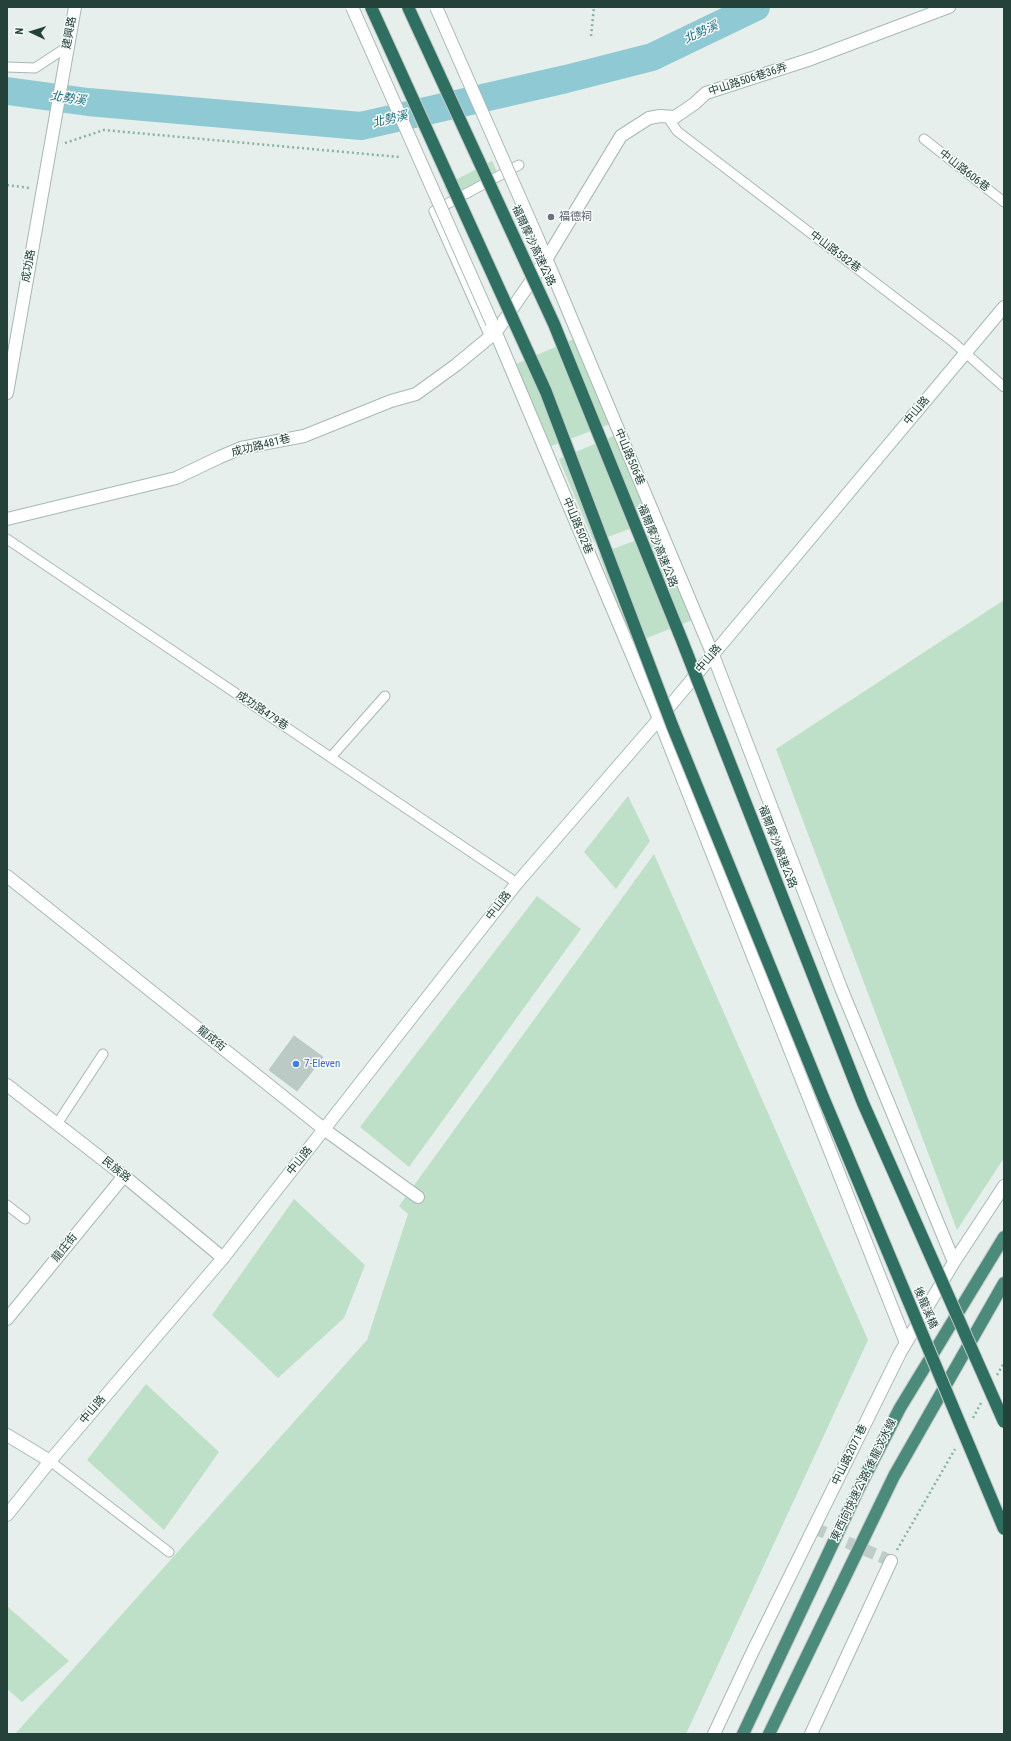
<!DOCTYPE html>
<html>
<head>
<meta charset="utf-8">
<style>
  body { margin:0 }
  #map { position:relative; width:1011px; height:1741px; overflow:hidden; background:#e6efeb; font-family:"Roboto Condensed",sans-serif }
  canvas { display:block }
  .frame { position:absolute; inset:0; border:8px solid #24423a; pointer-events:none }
  .north { position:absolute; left:12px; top:12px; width:40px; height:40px; -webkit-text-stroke:3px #f7fbf9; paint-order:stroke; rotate:274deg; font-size:11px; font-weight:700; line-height:16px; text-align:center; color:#24423a }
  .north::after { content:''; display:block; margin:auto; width:14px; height:18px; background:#24423a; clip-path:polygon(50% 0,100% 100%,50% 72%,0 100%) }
</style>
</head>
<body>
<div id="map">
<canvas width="1011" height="1741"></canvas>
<div class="frame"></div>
<div class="north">N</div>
</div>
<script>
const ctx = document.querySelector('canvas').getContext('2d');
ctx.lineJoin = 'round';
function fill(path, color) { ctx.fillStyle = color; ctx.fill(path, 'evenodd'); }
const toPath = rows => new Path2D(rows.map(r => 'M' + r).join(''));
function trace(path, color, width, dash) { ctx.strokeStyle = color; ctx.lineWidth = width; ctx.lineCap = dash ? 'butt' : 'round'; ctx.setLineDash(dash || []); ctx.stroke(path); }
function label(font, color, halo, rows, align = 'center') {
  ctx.font = font + ' "Roboto Condensed","Noto Sans TC",sans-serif'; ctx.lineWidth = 3; ctx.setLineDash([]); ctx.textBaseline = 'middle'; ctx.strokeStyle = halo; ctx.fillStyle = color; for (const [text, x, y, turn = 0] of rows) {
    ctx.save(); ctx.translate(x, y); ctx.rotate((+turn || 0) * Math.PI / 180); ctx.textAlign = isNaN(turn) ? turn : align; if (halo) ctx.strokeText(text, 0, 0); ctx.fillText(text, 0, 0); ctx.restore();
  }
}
fill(toPath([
  [492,161,499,176,451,200,444,186],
  [576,338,610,424,551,446,516,364],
  [616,435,651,521,594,542,559,459],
  [656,533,692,620,632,644,599,554],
  [1004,600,1004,1158,957,1230,776,749],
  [628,796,650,841,616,889,584,852],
  [654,854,868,1340,686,1734,15,1734,367,1340,408,1214,399,1206],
  [537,896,581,929,409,1167,360,1127],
  [294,1199,365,1265,344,1318,278,1378,212,1315],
  [146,1384,219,1452,164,1530,87,1460],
  [7,1606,69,1661,22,1702,7,1689]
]), '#bfe0c8');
trace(toPath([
  [7,91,88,102,361,126,566,79,652,57,756,7]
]), '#8ec9d4', 28);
const building = toPath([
  [294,1036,323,1057,297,1091,269,1070,294,1036]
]);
fill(building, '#bbcac4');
trace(building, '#b8c9c2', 1);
trace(toPath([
  [814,1528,891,1561]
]), '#bfccc8', 12, [12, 6]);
const service = toPath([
  [7,67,35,68,67,47],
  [667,116,677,131,953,342,1004,387],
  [924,139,1004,202],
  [490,337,434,211,519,165],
  [7,539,517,883],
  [331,757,385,696],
  [57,1124,103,1054],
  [7,1205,25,1219],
  [50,1461,169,1552]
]);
const minor = toPath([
  [538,239,713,655,841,988,954,1262],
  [493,326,659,719,906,1343],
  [7,519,176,478,220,457,241,448,304,436,391,401,416,394,456,365,496,332,547,258,621,136,649,118,660,116,675,117,694,104,706,93,811,59,949,7],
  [7,876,325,1130,418,1197],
  [7,1085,124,1176,223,1258],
  [7,1319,124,1176],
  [7,1435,50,1461],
  [714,1734,751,1655,900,1353,954,1262,1004,1186],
  [811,1734,891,1561]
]);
const tertiary = toPath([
  [7,393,75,7]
]);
const secondary = toPath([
  [7,1515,50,1461,223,1258,517,883,659,719,1004,307]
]);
const trunk = toPath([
  [743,1734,860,1486,900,1408,1004,1237],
  [769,1734,894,1476,1004,1283]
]);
trace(service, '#a8b8b2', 11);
trace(minor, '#a8b8b2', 14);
trace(tertiary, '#a8b8b2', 14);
trace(secondary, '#a4bbb3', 14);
trace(trunk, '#c2cac8', 14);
trace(toPath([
  [591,36,594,7],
  [65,143,104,130,399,157],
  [7,185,29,188],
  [997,1375,1004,1363],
  [973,1418,981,1403],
  [897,1550,955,1449]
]), '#86b3a5', 2.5, [2, 3]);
trace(service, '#fff', 9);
trace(minor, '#fff', 12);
trace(tertiary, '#fff', 12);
trace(secondary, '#fff', 12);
trace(trunk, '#4c8a7c', 12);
const minorBridge = toPath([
  [352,7,492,323],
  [436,7,538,239]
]);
const motorwayBridge = toPath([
  [371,7,546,392,672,725,823,1097,1004,1529],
  [408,7,554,324,681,638,863,1103,1004,1422]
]);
trace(minorBridge, '#a8b8b2', 14, []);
trace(motorwayBridge, '#c2cac8', 14, []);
trace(minorBridge, '#fff', 12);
trace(motorwayBridge, '#2f6f62', 12);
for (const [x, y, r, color] of [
  [551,217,4,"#6b7280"],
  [296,1064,4,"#3f7fe0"]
]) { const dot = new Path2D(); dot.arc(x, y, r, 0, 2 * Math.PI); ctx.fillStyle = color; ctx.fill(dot); trace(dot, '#f7fbf9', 1.5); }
label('11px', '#24423a', '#f7fbf9', [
  ["建興路",70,33,-80],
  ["中山路506巷36弄",748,80,-18],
  ["中山路606巷",964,171,38],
  ["福爾摩沙高速公路",533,246,65],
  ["中山路582巷",835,252,37],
  ["成功路",29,266,-80],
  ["中山路",917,411,-50],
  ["成功路481巷",261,446,-14],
  ["中山路506巷",629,457,67],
  ["中山路502巷",577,526,67],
  ["福爾摩沙高速公路",657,546,68],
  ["中山路",709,659,-50],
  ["成功路479巷",262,711,34],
  ["福爾摩沙高速公路",777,847,69],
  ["中山路",499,906,-52],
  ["龍成街",211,1039,39],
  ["中山路",300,1161,-51],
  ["民族路",116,1170,39],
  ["龍庄街",65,1248,-51],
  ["後龍溪橋",925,1308,67],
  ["中山路",93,1410,-50],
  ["中山路2071巷",850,1455,-64],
  ["東西向快速公路 後龍汶水線",864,1480,-64]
]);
label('11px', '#5b616d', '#f7fbf9', [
  ["福德祠",559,217]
], 'left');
label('11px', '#366cbe', '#f7fbf9', [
  ["7-Eleven",304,1064]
], 'left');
label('italic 12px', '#1c6f80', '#f7fbf9', [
  ["北勢溪",701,33,-25],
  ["北勢溪",68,99,8],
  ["北勢溪",390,120,-13]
]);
</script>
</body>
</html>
